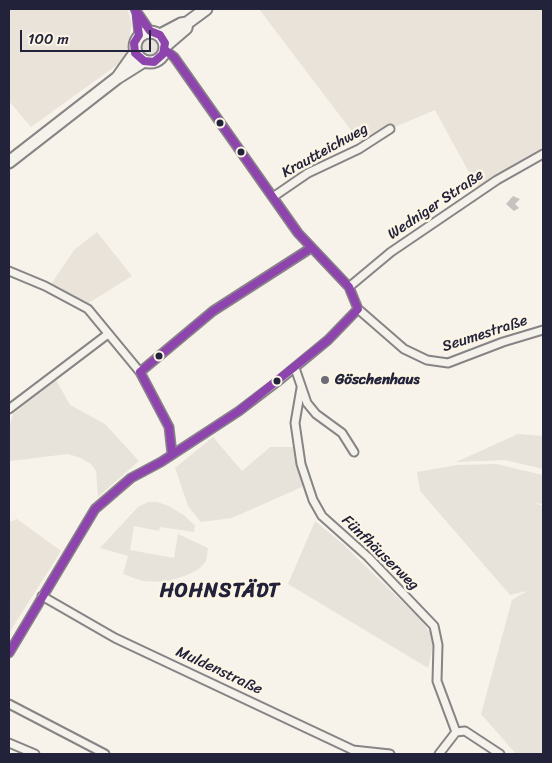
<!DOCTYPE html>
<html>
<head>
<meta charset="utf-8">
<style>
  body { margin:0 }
  #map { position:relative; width:552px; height:763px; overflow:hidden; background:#f7f3ea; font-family:Sriracha,sans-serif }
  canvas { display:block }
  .frame { position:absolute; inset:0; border:10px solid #22223b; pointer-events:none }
  .scale { position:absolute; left:20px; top:30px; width:131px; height:22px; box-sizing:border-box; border:2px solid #22223b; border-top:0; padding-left:6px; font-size:15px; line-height:18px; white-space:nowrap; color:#22223b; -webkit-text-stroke:4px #fcf5e5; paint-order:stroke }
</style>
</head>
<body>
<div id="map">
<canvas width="552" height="763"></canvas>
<div class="frame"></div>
<div class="scale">100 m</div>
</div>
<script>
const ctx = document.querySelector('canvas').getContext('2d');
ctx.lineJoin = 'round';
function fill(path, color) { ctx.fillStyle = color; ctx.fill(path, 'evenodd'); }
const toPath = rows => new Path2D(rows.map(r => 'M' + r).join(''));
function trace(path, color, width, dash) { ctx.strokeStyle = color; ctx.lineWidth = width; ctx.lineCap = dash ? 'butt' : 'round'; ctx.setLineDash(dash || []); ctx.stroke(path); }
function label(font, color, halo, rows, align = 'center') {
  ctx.font = font + ' Sriracha,sans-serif'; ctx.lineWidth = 5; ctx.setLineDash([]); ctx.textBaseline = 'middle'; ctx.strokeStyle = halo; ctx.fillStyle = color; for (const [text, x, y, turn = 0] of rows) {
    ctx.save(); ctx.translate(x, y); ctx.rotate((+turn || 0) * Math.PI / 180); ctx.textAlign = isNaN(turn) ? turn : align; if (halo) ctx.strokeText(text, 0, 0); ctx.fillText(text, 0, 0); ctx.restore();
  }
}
fill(toPath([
  [9,9,127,9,132,23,126,56,121,62,31,127,9,101],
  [259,9,543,9,543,148,477,187,435,110,360,142],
  [97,232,132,276,87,304,51,284,75,249],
  [17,519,61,551,9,633,9,522]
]), '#e9e3d9');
fill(toPath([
  '141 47a9 9 0 1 1 18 0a9 9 0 1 1-18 0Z',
  [56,380,70,405,105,424,139,461,98,497,96,471,91,464,81,458,68,454,10,461,9,428,13,414],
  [518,434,543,436,543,469,505,460,456,462],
  [213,437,242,471,270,447,296,447,304,486,232,518,201,522,188,506,175,468],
  [496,464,543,475,543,504,535,503,543,506,543,754,516,754,481,714,512,600,527,591,510,595,420,491,417,472,457,465],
  [148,502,157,502,169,506,185,516,195,526,194,532,160,527,159,531,134,526,130,550,174,558,178,534,208,548,206,561,200,568,190,574,165,582,142,581,123,574,128,556,100,548,138,507],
  [315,521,343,544,423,622,430,633,433,646,428,668,288,584],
  [9,599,24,604,9,628]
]), '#e8e3da');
fill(toPath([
  [513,196,520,199,515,204,519,208,514,211,506,204]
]), '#c7c2be');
const street = toPath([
  [135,9,150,31],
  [137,12,139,35],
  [165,50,174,57,298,233,349,287,358,309,404,349,427,360,448,363,503,342,543,330],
  [273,197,308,173,359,149,390,129],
  [9,271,45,286,88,309,140,372,169,427,172,454],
  [349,287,391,252,497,180,543,154],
  [295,368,307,403,316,414,342,433,354,452],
  [140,372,213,311,311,248],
  [301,388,295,423,301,464,313,500,322,516,368,557,434,626,438,645,437,681,456,732],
  [9,409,108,334],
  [42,596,115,638,353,750,390,754],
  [9,653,95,509,131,478,161,462,239,411,277,382,328,340,358,309],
  [9,704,105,754],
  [9,743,35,754],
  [439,754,456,732,465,731,500,754]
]);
const primary = toPath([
  '135 47a15 15 0 1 1 30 0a15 15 0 1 1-30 0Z',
  [160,35,181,24,187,23],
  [165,46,186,28,187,23,206,9],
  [118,77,135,53],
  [9,162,117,78,144,61]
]);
trace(street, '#868485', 11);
trace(primary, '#868485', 15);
trace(street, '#f5f2ec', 7);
trace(primary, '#f5f2ec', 11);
trace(toPath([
  [135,9,150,31,160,35,165,43,163,54,154,62,144,61,135,53,134,43,139,35,135,9],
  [172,454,169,427,140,372,213,311,311,248],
  [9,653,95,509,131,478,161,462,239,411,328,340,358,309,349,287,298,233,174,57,165,50]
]), '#8e44ad', 8);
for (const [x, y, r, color] of [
  [220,123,4.5,"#22223b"],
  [241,152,4.5,"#22223b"],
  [159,356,4.5,"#22223b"],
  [325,380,5,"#6d6b78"],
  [277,381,4.5,"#22223b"]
]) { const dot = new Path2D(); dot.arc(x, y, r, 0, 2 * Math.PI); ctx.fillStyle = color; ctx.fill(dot); trace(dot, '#fcf5e5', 2); }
label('15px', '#22223b', '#fcf5e5', [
  ["Krautteichweg",325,151,-29],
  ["Wedniger Straße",436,205,-34],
  ["Seumestraße",485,334,-18],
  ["Fünfhäuserweg",380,553,44],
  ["Muldenstraße",219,671,25]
]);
label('bold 15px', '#22223b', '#fcf5e5', [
  ["Göschenhaus",335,380]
], 'left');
ctx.letterSpacing = '1px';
label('bold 20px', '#22223b', '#fcf5e5', [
  ["HOHNSTÄDT",220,592]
]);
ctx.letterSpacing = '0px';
</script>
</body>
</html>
